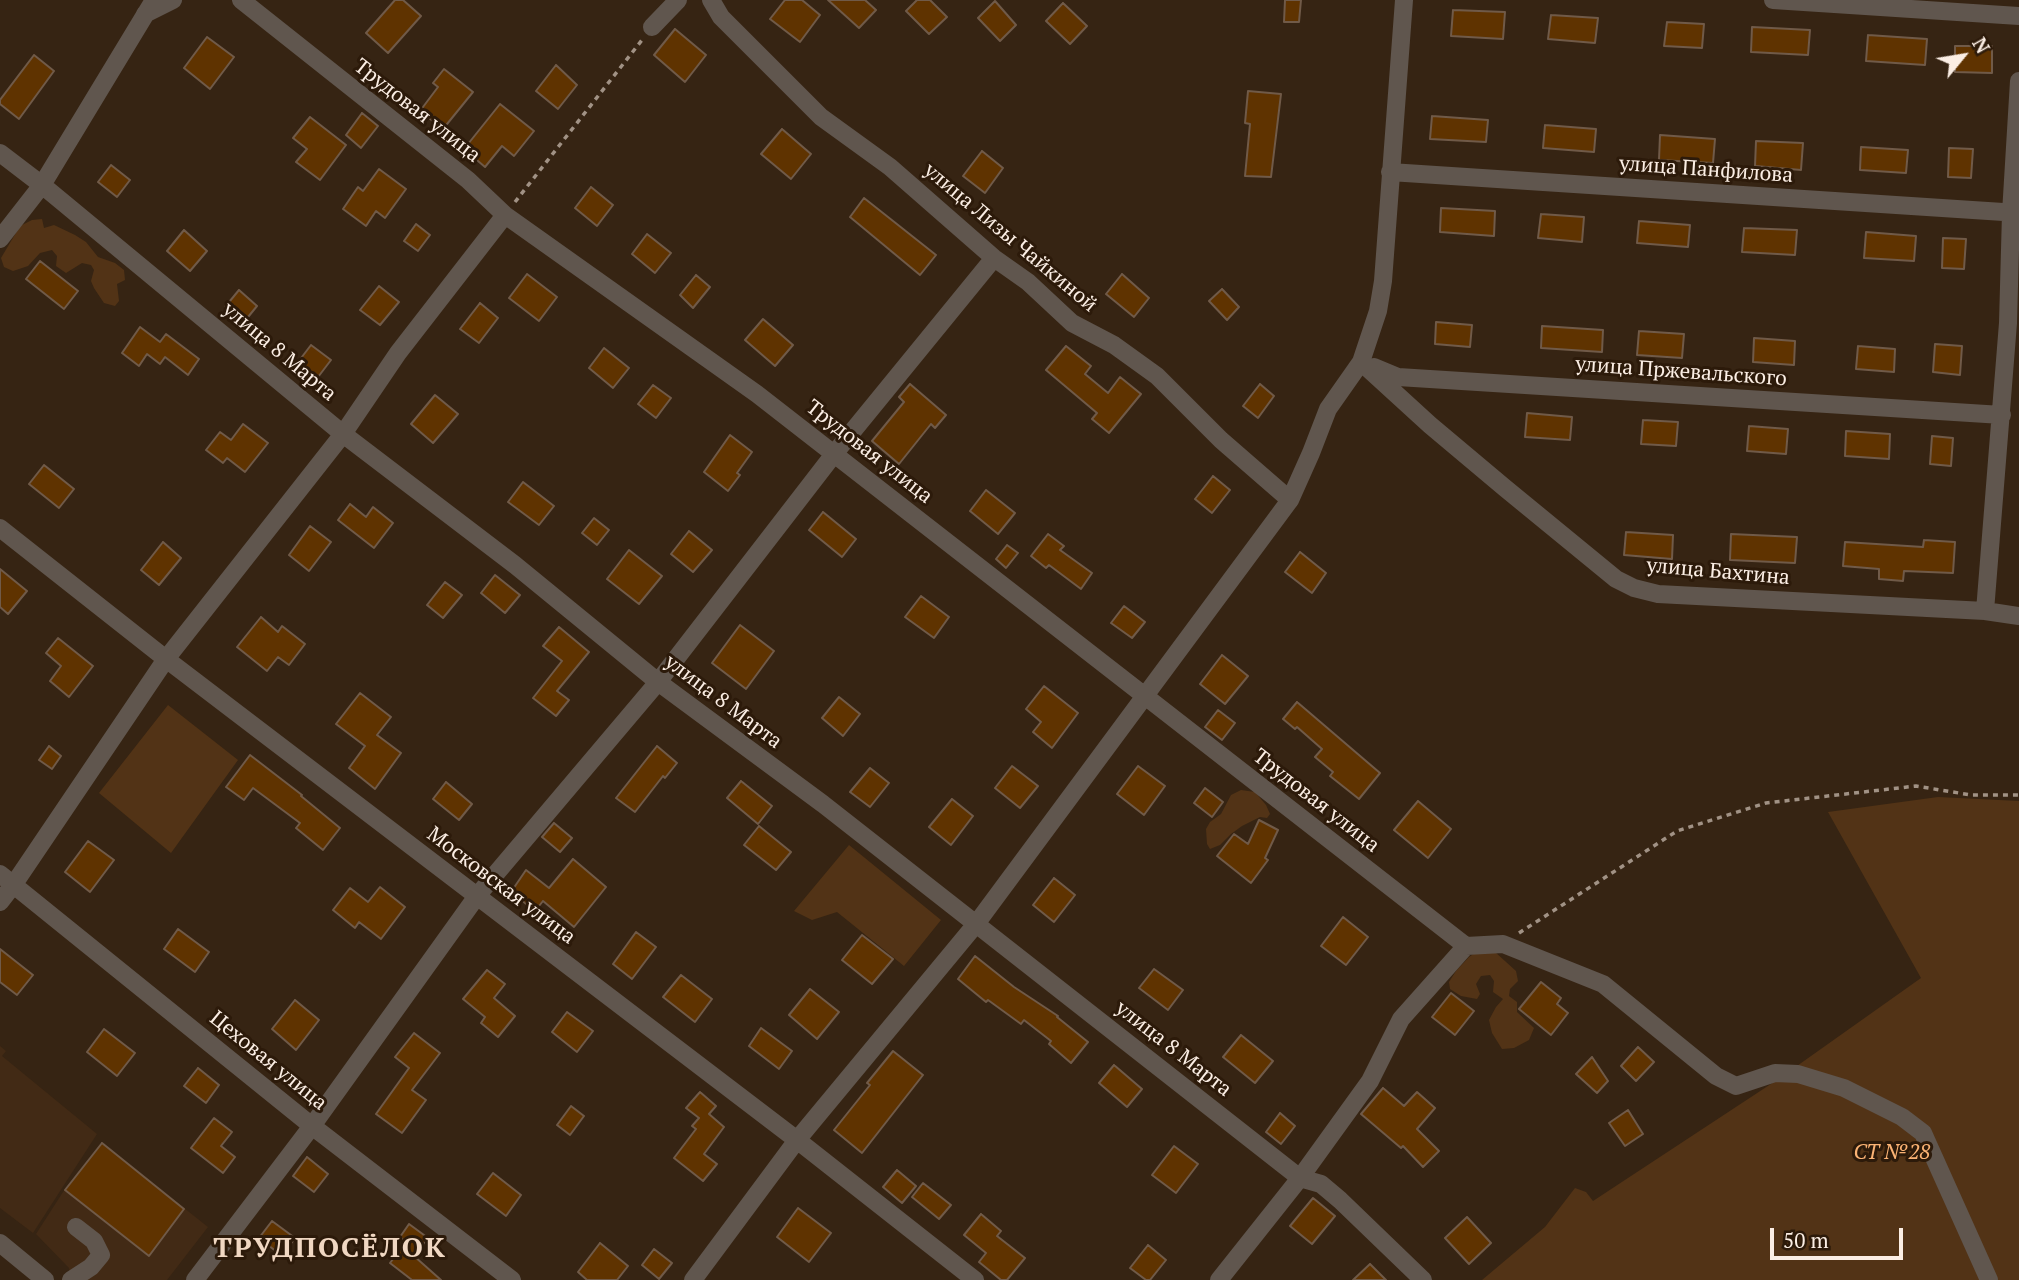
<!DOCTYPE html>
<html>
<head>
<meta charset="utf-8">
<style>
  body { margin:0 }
  #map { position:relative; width:2019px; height:1280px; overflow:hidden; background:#362413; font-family:"PT Serif",serif }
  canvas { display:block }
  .north { position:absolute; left:1928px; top:21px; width:70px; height:70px; -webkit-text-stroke:5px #2c1a0a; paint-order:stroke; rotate:60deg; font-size:19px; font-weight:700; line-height:28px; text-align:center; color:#fbeee4 }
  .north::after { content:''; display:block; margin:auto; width:24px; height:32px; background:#fbeee4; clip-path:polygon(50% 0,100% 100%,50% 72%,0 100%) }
  .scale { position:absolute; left:1770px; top:1228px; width:133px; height:32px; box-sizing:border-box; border:4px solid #fbeee4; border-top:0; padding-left:9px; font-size:21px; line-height:24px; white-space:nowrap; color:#fbeee4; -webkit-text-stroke:5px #2c1a0a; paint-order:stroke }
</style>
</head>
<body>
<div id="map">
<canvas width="2019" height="1280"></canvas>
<div class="north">N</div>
<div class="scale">50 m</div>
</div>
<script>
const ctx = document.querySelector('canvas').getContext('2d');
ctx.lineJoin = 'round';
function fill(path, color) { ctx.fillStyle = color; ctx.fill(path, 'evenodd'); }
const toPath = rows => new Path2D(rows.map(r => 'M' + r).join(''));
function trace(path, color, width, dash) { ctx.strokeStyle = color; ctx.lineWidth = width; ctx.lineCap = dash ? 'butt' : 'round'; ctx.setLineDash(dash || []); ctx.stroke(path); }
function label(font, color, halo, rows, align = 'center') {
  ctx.font = font + ' "PT Serif",serif'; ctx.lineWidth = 6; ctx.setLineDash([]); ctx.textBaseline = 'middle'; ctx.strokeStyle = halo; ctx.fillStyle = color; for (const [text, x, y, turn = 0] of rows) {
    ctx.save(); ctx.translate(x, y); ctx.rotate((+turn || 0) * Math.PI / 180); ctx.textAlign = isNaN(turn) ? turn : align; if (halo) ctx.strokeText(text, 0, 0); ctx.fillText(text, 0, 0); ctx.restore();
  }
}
fill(toPath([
  [0,1046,6,1051,2,1056,97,1134,33,1233,0,1208],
  [102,1143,208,1227,167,1280,71,1280,69,1268,36,1234,63,1192]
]), '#422a15');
fill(toPath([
  [42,219,44,228,54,225,75,235,86,242,98,257,115,263,124,270,125,280,117,284,119,301,115,306,104,303,94,288,91,281,94,270,91,265,82,263,66,273,56,266,57,256,52,250,40,253,28,266,13,271,4,267,1,258,20,226,32,220],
  [168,705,238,760,171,853,99,793],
  [1241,790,1255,792,1266,805,1270,814,1267,818,1260,817,1242,826,1231,834,1220,845,1210,849,1207,844,1206,829,1210,822,1221,814,1231,795],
  [1938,797,2019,801,2019,1280,1482,1280,1545,1227,1575,1188,1586,1192,1593,1201,1780,1078,1921,978,1828,812],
  [849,845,941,920,904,966,837,912,812,920,794,911],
  [1481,949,1495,952,1516,971,1518,981,1510,989,1509,996,1517,1002,1517,1012,1534,1028,1529,1040,1514,1048,1502,1049,1492,1033,1489,1020,1496,1007,1503,999,1493,992,1494,981,1490,975,1481,976,1476,984,1480,994,1477,999,1461,996,1450,989,1449,982,1456,971,1469,957]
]), '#523316');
const building = toPath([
  [395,0,403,0,421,16,388,53,366,33,395,0],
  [785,0,802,0,820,15,800,42,770,19,785,0],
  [828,0,865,0,876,10,859,28,828,0],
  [917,0,930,0,947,17,929,34,906,11,917,0],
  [1285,0,1301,0,1299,22,1284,22,1285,0],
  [995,1,1016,25,1000,41,978,18,995,1],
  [1063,3,1087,26,1070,44,1046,21,1063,3],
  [1453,10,1505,12,1503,39,1451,36,1453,10],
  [1551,15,1598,18,1595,43,1548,39,1551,15],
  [1667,22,1704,24,1702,48,1664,46,1667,22],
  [1752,27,1810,30,1808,55,1751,52,1752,27],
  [675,29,706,55,685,82,654,55,675,29],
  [1868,35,1927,39,1925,65,1866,61,1868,35],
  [207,37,234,57,210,89,184,68,207,37],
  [1955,46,1992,46,1992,73,1955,72,1955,46],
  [34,55,54,71,19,119,0,104,0,100,34,55],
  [556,65,577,85,558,109,536,91,556,65],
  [444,69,473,92,443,129,420,111,438,87,433,83,444,69],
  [1248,91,1281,94,1271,177,1245,176,1250,124,1245,123,1248,91],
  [500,104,534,131,514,156,502,146,485,167,464,149,500,104],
  [362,113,378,126,361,148,346,135,362,113],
  [1432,116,1488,120,1486,142,1430,139,1432,116],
  [310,117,346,145,320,180,296,162,307,149,293,138,310,117],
  [1545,125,1596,129,1594,152,1543,148,1545,125],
  [782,129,811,154,791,179,761,154,782,129],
  [1660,135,1715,139,1713,163,1659,160,1660,135],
  [1756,141,1803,143,1801,170,1755,166,1756,141],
  [1861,147,1908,150,1906,173,1860,170,1861,147],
  [1949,148,1973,149,1971,178,1948,177,1949,148],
  [982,151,1003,168,985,193,963,176,982,151],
  [111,165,130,180,117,197,98,182,111,165],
  [379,169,406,189,385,218,376,211,366,226,343,209,358,187,363,191,379,169],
  [591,187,613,205,597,226,575,208,591,187],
  [864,198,936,255,920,275,850,217,864,198],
  [1441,208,1495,211,1494,236,1440,232,1441,208],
  [1541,214,1584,217,1582,242,1538,238,1541,214],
  [1639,221,1690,225,1688,247,1637,243,1639,221],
  [416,224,430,235,418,251,404,241,416,224],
  [1744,228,1797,230,1795,255,1742,252,1744,228],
  [184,230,207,251,190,271,167,251,184,230],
  [1866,232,1916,236,1914,261,1864,258,1866,232],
  [647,234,671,253,655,273,632,254,647,234],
  [1943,238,1966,239,1964,269,1942,268,1943,238],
  [40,261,78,291,64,309,26,279,40,261],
  [527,274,557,297,539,321,509,298,527,274],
  [1122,274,1149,298,1134,317,1106,294,1122,274],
  [696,275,710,287,693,308,680,295,696,275],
  [379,286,399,302,380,325,360,310,379,286],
  [1222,289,1239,307,1227,320,1209,301,1222,289],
  [239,290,257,306,244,322,225,307,239,290],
  [480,303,498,318,479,343,460,329,480,303],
  [763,319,793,345,775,366,745,340,763,319],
  [1436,322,1472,325,1470,347,1435,344,1436,322],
  [1542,326,1603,330,1602,352,1541,348,1542,326],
  [140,327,160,342,166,334,199,359,188,375,165,357,160,364,147,354,139,366,122,353,140,327],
  [1639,331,1684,334,1682,358,1637,355,1639,331],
  [1754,338,1795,341,1794,365,1753,362,1754,338],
  [1935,344,1962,346,1960,375,1933,372,1935,344],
  [311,345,331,360,315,381,295,366,311,345],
  [1066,346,1091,366,1085,374,1108,393,1120,377,1141,394,1109,433,1092,419,1097,413,1046,370,1066,346],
  [1858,346,1895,349,1894,372,1856,369,1858,346],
  [604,348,629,368,613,388,589,368,604,348],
  [910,384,946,415,935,428,931,424,899,464,872,441,904,402,899,397,910,384],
  [1260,384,1274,396,1258,418,1243,406,1260,384],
  [653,385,671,398,656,418,638,404,653,385],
  [435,395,458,414,433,443,411,424,435,395],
  [1527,413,1572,417,1570,440,1525,437,1527,413],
  [1643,420,1678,422,1676,446,1641,444,1643,420],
  [243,424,268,443,245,472,227,458,223,463,206,450,220,432,231,440,243,424],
  [1749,426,1788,429,1786,454,1747,451,1749,426],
  [1846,431,1890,434,1889,459,1845,456,1846,431],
  [730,435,752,452,737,473,740,475,728,491,704,472,730,435],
  [1932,436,1953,438,1951,466,1930,464,1932,436],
  [44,465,74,489,59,508,29,484,44,465],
  [1213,476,1230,490,1212,513,1195,499,1213,476],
  [523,482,554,506,539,525,508,502,523,482],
  [986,490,1015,513,998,534,970,511,986,490],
  [350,504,366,517,373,507,393,523,374,548,338,520,350,504],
  [823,512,856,539,842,557,809,530,823,512],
  [594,518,609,530,597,545,582,533,594,518],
  [310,526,331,542,309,571,289,555,310,526],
  [689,531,712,550,693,572,671,554,689,531],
  [1626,532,1673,535,1672,559,1624,555,1626,532],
  [1048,534,1064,546,1060,550,1092,573,1081,589,1049,565,1046,568,1031,556,1048,534],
  [1731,534,1797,537,1795,563,1730,560,1731,534],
  [1924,540,1955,542,1953,573,1904,571,1903,581,1879,579,1879,569,1843,566,1845,542,1923,547,1924,540],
  [163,542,181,558,159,585,141,570,163,542],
  [1007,545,1018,553,1006,568,996,559,1007,545],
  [629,550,662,576,639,604,607,579,629,550],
  [1300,552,1326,573,1312,593,1285,572,1300,552],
  [0,569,27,591,8,614,0,607,0,569],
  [495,575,520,595,505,613,481,593,495,575],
  [445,582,462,595,443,618,427,605,445,582],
  [921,596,949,617,934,638,905,617,921,596],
  [1124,606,1145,622,1132,638,1111,623,1124,606],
  [261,617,278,632,282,626,305,644,289,665,278,657,267,671,237,647,261,617],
  [740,625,774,651,746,689,712,663,740,625],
  [559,627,589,652,557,691,569,700,556,716,533,698,562,661,543,646,559,627],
  [58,638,93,666,69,697,50,681,61,666,46,653,58,638],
  [1222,655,1248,676,1225,704,1200,684,1222,655],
  [1044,686,1078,713,1052,748,1033,732,1041,722,1026,709,1044,686],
  [360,693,391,717,377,735,401,753,375,789,349,768,365,746,336,724,360,693],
  [839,697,860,714,843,736,822,718,839,697],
  [1297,702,1380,773,1359,799,1330,776,1333,772,1315,757,1322,749,1297,727,1295,729,1283,719,1297,702],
  [1218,710,1235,723,1222,740,1205,727,1218,710],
  [49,746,61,756,52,769,39,760,49,746],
  [657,746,677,763,665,778,663,776,635,812,616,798,657,746],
  [250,755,302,795,301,796,340,828,323,850,296,828,300,823,253,788,244,800,226,787,250,755],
  [1012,766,1038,786,1020,808,995,788,1012,766],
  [1138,766,1165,786,1144,815,1117,794,1138,766],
  [870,768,889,783,870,807,850,792,870,768],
  [741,781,772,806,758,824,727,798,741,781],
  [446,782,472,804,459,820,433,799,446,782],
  [1205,788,1223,802,1212,817,1194,803,1205,788],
  [952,799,973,816,951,845,929,827,952,799],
  [1418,801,1451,829,1428,858,1394,830,1418,801],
  [1259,820,1278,830,1265,858,1268,860,1251,883,1217,856,1234,834,1248,844,1259,820],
  [554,823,572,838,560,852,542,837,554,823],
  [759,826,791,852,776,870,744,845,759,826],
  [88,841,114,860,90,892,65,872,88,841],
  [573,859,606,887,574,927,543,901,535,911,511,892,526,870,549,888,573,859],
  [1054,878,1075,895,1054,922,1033,905,1054,878],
  [380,887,405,907,381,939,359,922,355,928,333,910,350,888,368,902,380,887],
  [1343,917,1368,937,1346,965,1321,946,1343,917],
  [178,929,209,952,195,972,164,949,178,929],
  [636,932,656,947,632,979,613,964,636,932],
  [862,935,893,959,872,984,842,960,862,935],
  [0,949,33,975,17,995,0,982,0,949],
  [975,956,1014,987,1058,1016,1057,1017,1088,1042,1071,1063,1049,1044,1051,1041,1024,1020,1021,1024,988,1000,986,1002,958,979,975,956],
  [1154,969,1183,990,1168,1010,1139,988,1154,969],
  [487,970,505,984,494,998,515,1016,498,1037,481,1023,485,1017,463,999,487,970],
  [681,975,712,999,695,1022,663,997,681,975],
  [1541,982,1561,998,1557,1004,1568,1013,1551,1035,1519,1009,1541,982],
  [810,989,839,1012,817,1039,789,1015,810,989],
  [1451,993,1474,1011,1455,1035,1432,1017,1451,993],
  [295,1000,319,1020,296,1050,272,1029,295,1000],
  [567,1012,593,1031,577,1052,552,1032,567,1012],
  [761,1028,792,1051,779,1069,749,1046,761,1028],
  [104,1029,135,1053,117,1076,87,1052,104,1029],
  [414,1033,440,1053,412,1090,426,1100,402,1133,376,1114,409,1068,395,1057,414,1033],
  [1241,1035,1273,1061,1255,1083,1223,1057,1241,1035],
  [1638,1047,1654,1062,1636,1081,1621,1066,1638,1047],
  [893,1051,923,1075,862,1153,834,1130,870,1085,867,1083,893,1051],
  [1592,1057,1608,1081,1597,1093,1576,1074,1592,1057],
  [1114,1065,1142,1089,1127,1107,1099,1083,1114,1065],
  [198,1068,219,1085,206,1103,184,1086,198,1068],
  [1383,1088,1404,1106,1417,1092,1435,1108,1417,1129,1439,1151,1423,1167,1403,1146,1401,1148,1361,1114,1383,1088],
  [700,1092,716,1106,709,1114,724,1127,704,1154,717,1164,703,1181,674,1158,696,1129,692,1126,699,1118,686,1108,700,1092],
  [571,1106,584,1116,570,1135,557,1125,571,1106],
  [1628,1110,1643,1134,1625,1146,1609,1123,1628,1110],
  [1280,1113,1295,1126,1281,1144,1266,1132,1280,1113],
  [214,1118,232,1132,221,1146,235,1157,223,1173,191,1148,214,1118],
  [102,1143,184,1209,149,1256,65,1190,102,1143],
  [1174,1146,1198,1164,1176,1193,1152,1175,1174,1146],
  [307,1157,328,1174,314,1192,293,1176,307,1157],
  [897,1170,916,1186,902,1203,883,1187,897,1170],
  [493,1173,521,1195,506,1216,477,1194,493,1173],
  [923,1183,951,1205,939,1219,912,1197,923,1183],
  [1313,1198,1335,1216,1312,1244,1290,1226,1313,1198],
  [798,1208,831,1233,809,1262,777,1237,798,1208],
  [981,1214,1001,1231,997,1236,1025,1258,1007,1280,1001,1280,979,1262,986,1253,964,1235,981,1214],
  [1467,1217,1491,1243,1469,1264,1445,1238,1467,1217],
  [272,1221,295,1238,282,1256,259,1238,272,1221],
  [409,1224,428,1238,414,1256,441,1280,412,1280,390,1263,406,1242,400,1237,409,1224],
  [600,1243,628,1266,617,1280,587,1280,578,1272,600,1243],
  [1148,1245,1166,1260,1150,1280,1146,1280,1130,1268,1148,1245],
  [654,1249,672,1263,659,1279,642,1265,654,1249],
  [1370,1264,1386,1280,1353,1280,1370,1264]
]);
fill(building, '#5f3300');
trace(building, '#705a48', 2);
trace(toPath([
  [515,202,642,40],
  [1519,933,1677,831,1766,803,1916,786,1971,795,2019,795]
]), '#a19285', 3.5, [5, 5]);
trace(toPath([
  [241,0,468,180,505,215,757,394,1466,946],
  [711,0,721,17,821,117,890,167,994,258,1028,282,1072,323,1114,345,1157,376,1221,440,1290,500],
  [1773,0,2019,16],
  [145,14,173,0],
  [652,27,678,0],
  [0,153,42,185,343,434,515,565,658,682,823,804,1300,1178,1321,1184,1340,1200,1423,1280],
  [1390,172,2019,213],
  [0,239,42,185,154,0],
  [1361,362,1430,425,1505,488,1616,579,1634,588,1658,594,1985,611,2019,616],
  [1374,367,1398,377,2002,415],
  [0,528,166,659,797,1140,975,1280],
  [1985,611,2008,323,2011,213,2019,81],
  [0,874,312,1126,512,1280],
  [0,902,14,884,166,659,343,434,398,353,505,215],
  [0,1243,45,1280],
  [71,1280,91,1267,101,1255,94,1241,76,1227],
  [195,1280,312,1126,477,896,658,682,834,454,994,258],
  [693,1280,797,1140,976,924,1290,500,1311,453,1328,409,1361,362,1378,311,1383,281,1404,0],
  [1219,1280,1300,1178,1370,1081,1401,1019,1466,946,1503,944,1603,984,1716,1076,1736,1086,1775,1073,1798,1074,1844,1088,1902,1117,1923,1133,1989,1280]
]), '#60564e', 18);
label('21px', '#fbeee4', '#2c1a0a', [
  ["Трудовая улица",417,111,38],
  ["улица Панфилова",1706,170,4],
  ["улица Лизы Чайкиной",1010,238,40],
  ["улица 8 Марта",279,352,40],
  ["улица Пржевальского",1681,372,4],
  ["Трудовая улица",869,452,38],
  ["улица Бахтина",1718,572,5],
  ["улица 8 Марта",723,702,37],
  ["Трудовая улица",1316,801,38],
  ["Московская улица",501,886,37],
  ["улица 8 Марта",1173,1049,38],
  ["Цеховая улица",268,1061,39]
]);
label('italic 21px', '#fbb374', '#2c1a0a', [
  ["СТ №28",1892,1153]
]);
ctx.letterSpacing = '2px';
label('bold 28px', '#f0d7c2', '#2c1a0a', [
  ["ТРУДПОСЁЛОК",330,1249]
]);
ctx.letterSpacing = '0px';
</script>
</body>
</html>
